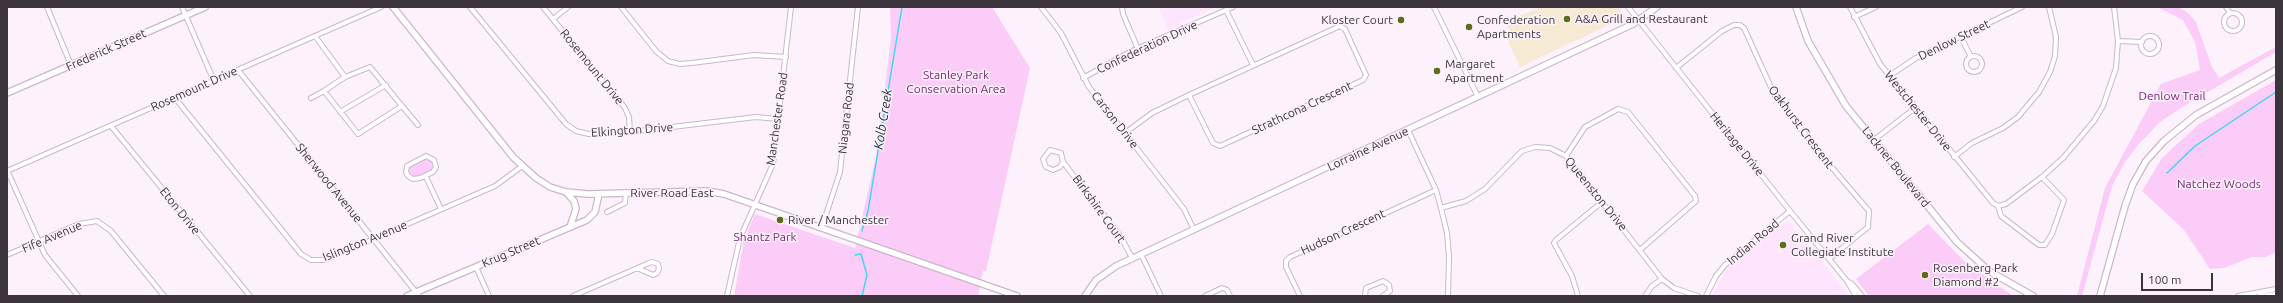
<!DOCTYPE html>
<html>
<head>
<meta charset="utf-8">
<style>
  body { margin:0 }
  #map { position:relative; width:2283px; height:303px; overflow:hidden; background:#fdf1fc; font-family:Ubuntu,sans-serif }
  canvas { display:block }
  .frame { position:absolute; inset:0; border:8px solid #3c343c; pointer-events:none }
  .scale { position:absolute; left:2141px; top:273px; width:72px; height:18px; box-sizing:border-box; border:2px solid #3c343c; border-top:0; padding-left:5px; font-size:12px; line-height:14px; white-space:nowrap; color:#3c343c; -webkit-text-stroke:3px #fdf1fc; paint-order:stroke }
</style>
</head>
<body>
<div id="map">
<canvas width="2283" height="303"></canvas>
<div class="frame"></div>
<div class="scale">100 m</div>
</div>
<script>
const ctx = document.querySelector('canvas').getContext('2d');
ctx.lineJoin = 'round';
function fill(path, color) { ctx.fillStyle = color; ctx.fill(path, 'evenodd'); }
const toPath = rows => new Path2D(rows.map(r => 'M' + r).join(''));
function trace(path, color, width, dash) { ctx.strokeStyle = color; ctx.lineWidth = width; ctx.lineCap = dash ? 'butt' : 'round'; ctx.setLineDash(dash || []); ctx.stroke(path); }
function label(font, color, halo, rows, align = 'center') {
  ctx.font = font + ' Ubuntu,sans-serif'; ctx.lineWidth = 3; ctx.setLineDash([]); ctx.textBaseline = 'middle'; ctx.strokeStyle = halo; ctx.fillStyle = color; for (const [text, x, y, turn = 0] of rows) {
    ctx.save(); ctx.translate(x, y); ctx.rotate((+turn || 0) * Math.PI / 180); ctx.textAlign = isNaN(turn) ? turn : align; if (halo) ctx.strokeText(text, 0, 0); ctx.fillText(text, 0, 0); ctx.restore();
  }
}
fill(toPath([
  [1542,7,1618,7,1626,17,1520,67,1508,42,1514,36,1506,25,1514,18]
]), '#f6ead5');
fill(toPath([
  [1159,7,1215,7,1168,30],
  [1788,220,1850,296,1712,296,1726,269]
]), '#ffe4fd');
fill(toPath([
  [890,7,992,7,1030,68,986,271,983,271,978,296,734,296,744,240,755,214,855,248,876,157,891,39],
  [2157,7,2178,7,2187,12,2196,22,2212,67,2219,78,2276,47,2276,52,2184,106,2160,122,2138,145,2123,165,2112,186,2082,296,2077,296,2105,188,2161,84,2200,70,2195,42,2183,20],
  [2276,80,2276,252,2265,257,2252,257,2224,268,2210,269,2184,230,2142,191,2162,158,2199,124],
  [426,159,433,162,432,170,415,177,410,175,408,172,410,166],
  [1928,224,1964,261,2013,296,1869,296,1856,279]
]), '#fbccf7');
trace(toPath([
  [2167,173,2195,146,2276,92],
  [862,231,868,211,902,7],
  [855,255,861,254,867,275,862,296]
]), '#41d6f4', 1.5);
const street = toPath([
  [47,7,71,65],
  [182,7,214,81],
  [470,7,566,124,576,131,589,134,630,132,756,117,778,119],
  [543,7,625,108,629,117,630,132],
  [621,7,656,51,668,61,680,64,692,63,754,55,786,57],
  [1041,7,1061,33,1089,87,1184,209,1194,230],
  [1122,7,1123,14,1138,49],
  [1434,7,1478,97],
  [1628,7,1790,211,1847,281,1852,284,1862,296],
  [1850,7,1880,64,1993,203,1998,206],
  [2226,7,2230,13],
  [1226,10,1253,65],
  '2224 22a9 9 0 1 1 18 0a9 9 0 1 1-18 0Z',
  [1854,17,1876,7],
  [553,19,568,7],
  [315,36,345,77,324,91,358,134,402,106,370,67,345,77],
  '2141 45a9 9 0 1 1 18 0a9 9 0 1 1-18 0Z',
  [1961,37,1971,57],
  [2118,41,2142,42],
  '1966 64a8 8 0 1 1 16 0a8 8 0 1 1-16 0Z',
  [1676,68,1722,31,1734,25,1740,25,1744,28,1775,96,1828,163,1869,211,1868,227,1829,259],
  [238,70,419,296],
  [1889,76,1916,58,2022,7],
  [1083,78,1132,51,1233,7],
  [175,98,301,254,311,260,325,260,495,186,521,167],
  [311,98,324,91],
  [402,106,418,125],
  [340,112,386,85],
  [111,126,250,296],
  [1408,130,1436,190,1441,208,1447,233,1449,257,1448,296],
  [1125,133,1152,113,1189,95,1213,143,1220,146,1363,80,1366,75,1345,29,1340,26,1189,95],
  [1874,140,1915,108],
  [426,156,434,160,436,167,433,172,420,178,413,179,408,176,406,172,407,166,426,156],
  [1566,156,1585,127,1618,109,1628,112,1695,196,1696,201,1641,249],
  [1954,157,1972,143,2003,128,2018,117,2039,92,2050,72,2055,56,2056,37,2049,7],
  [1063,162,1060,167,1053,170,1046,167,1043,159,1050,150,1061,153,1063,162,1121,237,1132,258],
  [7,170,45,255,78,296],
  [7,171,381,7],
  [426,177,441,209],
  [1998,206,2006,204,2042,177,2063,158,2094,121,2103,106,2116,68,2118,41,2114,7],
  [1998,206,2001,216,2039,245,2045,245,2052,234,2064,200,2042,177],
  [1441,208,1466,201,1485,189,1522,151,1535,147,1550,148,1566,156,1662,279,1674,288,1698,296],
  [607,212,625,203,626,192],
  [822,227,840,172,858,7],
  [1141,254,1161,296],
  [7,255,79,224,97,221,111,231,164,296],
  [476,267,489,296],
  [1847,281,1856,296],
  [573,296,649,263,652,262,658,264,659,269,657,273,653,275,637,268],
  [727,296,740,238,773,164,791,7],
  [1205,296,1222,288,1227,290,1230,296],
  [1300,296,1286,267,1286,261,1290,257,1436,190],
  [1365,296,1366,288,1383,281,1389,285,1390,291,1383,296],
  [1578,296,1572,276,1554,243,1556,240,1602,202],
  [1645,296,1652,286,1662,279],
  [1706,296,1716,276,1725,265,1790,211],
  [2238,296,2276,289],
  [2260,296,2276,294]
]);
const secondary = toPath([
  [393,7,513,157,536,178,550,187,566,192,588,194,707,191,724,194,1017,296],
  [1796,7,1808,41,1846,106,1957,242,1989,271,2033,296],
  [7,93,205,7],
  [566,192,574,201,576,209,570,227],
  [407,296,587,220,595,212,599,194],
  [1085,296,1096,280,1116,266,1633,24,1657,7],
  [2100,296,2125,206,2133,184,2146,161,2164,141,2196,115,2276,70]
]);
trace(street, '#cbb7c9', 6);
trace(secondary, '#cbb7c9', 8);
trace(street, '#fff', 4);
trace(secondary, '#fff', 5.5);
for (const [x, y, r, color] of [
  [1567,19,4,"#5d6c16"],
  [1401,20,4,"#5d6c16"],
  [1469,27,4,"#5d6c16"],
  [1437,71,4,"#5d6c16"],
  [780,220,4,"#5d6c16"],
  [1783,245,4,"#5d6c16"],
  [1925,275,4,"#5d6c16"]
]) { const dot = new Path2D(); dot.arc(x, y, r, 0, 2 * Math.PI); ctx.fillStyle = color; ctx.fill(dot); trace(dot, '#fdf1fc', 1.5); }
label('12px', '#3c343c', '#fdf1fc', [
  ["A&A Grill and Restaurant",1575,19],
  ["Kloster Court",1393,20,"right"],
  ["Confederation",1477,20],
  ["Apartments",1477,34],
  ["Margaret",1445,64],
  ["Apartment",1445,78],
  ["River / Manchester",788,220],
  ["Grand River",1791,238],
  ["Collegiate Institute",1791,252],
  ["Rosenberg Park",1933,268],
  ["Diamond #2",1933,282]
], 'left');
label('12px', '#3c343c', '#fdf1fc', [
  ["Denlow Street",1954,40,-26],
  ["Confederation Drive",1147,47,-25],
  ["Frederick Street",106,50,-24],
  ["Rosemount Drive",592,67,51],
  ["Rosemount Drive",194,89,-24],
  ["Strathcona Crescent",1302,108,-25],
  ["Westchester Drive",1918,111,51],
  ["Niagara Road",846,118,-84],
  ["Manchester Road",777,119,-82],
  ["Carson Drive",1115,120,52],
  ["Oakhurst Crescent",1801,127,53],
  ["Elkington Drive",632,130,-4],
  ["Heritage Drive",1737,144,51],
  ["Lorraine Avenue",1368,149,-25],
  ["Lackner Boulevard",1896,167,51],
  ["Sherwood Avenue",329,183,51],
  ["River Road East",672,193],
  ["Queenston Drive",1596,194,51],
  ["Birkshire Court",1099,209,54],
  ["Eton Drive",180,211,51],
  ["Hudson Crescent",1343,232,-25],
  ["Fife Avenue",52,237,-23],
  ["Islington Avenue",365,241,-22],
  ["Indian Road",1753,242,-40],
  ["Krug Street",511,252,-23]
]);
label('12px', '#782277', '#fdf1fc', [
  ["Stanley Park",956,75],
  ["Conservation Area",956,89],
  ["Denlow Trail",2172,96],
  ["Natchez Woods",2219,184],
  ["Shantz Park",765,237]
]);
label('italic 13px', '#162e33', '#fdf1fc', [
  ["Kolb Creek",883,119,-81]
]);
</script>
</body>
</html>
